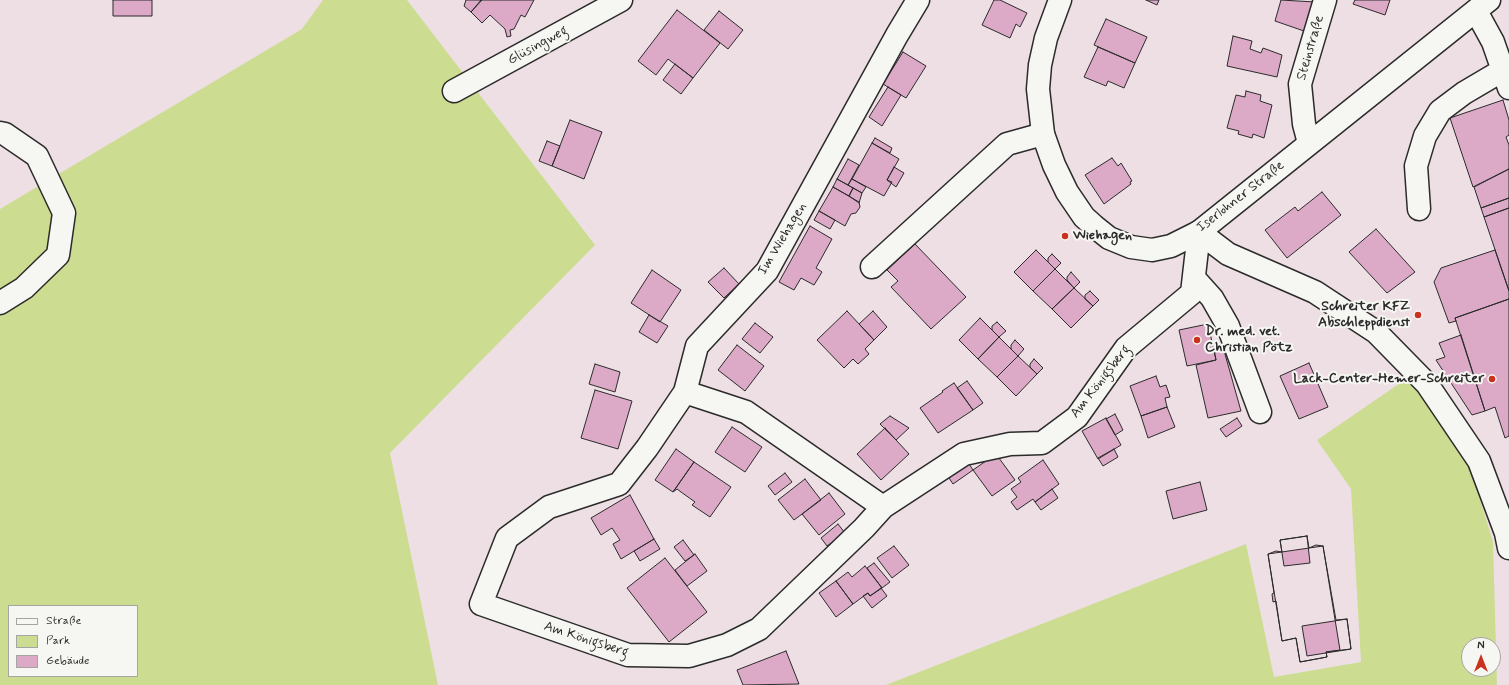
<!DOCTYPE html>
<html>
<head>
<meta charset="utf-8">
<style>
  body { margin:0 }
  #map { position:relative; width:1509px; height:685px; overflow:hidden; background:#eedfe5; font-family:Mynerve,sans-serif }
  canvas { display:block }
  .legend { position:absolute; left:8px; top:605px; width:130px; height:72px; box-sizing:border-box; background:#f6f6f2; border:1px solid #a5a5a2; margin:0; padding:5px 7px; list-style:none; font-size:12px; color:#2b2b2b }
  .legend li { display:flex; align-items:center; gap:8px; height:20px }
  .legend b { width:20px; border:1px solid #a5a5a2 }
  .north { position:absolute; left:1461px; top:637px; width:40px; height:40px; box-sizing:border-box; background:#f6f6f2; border:1px solid #a5a5a2; border-radius:50%; rotate:0deg; font-size:11px; font-weight:700; line-height:16px; text-align:center; color:#2b2b2b }
  .north::after { content:''; display:block; margin:auto; width:14px; height:18px; background:#c8321e; clip-path:polygon(50% 0,100% 100%,50% 72%,0 100%) }
</style>
</head>
<body>
<div id="map">
<canvas width="1509" height="685"></canvas>
<ul class="legend">
<li><b style="height:5px;background:#f6f6f2"></b>Straße</li>
<li><b style="height:11px;background:#ccdd91"></b>Park</li>
<li><b style="height:11px;background:#dcaac7"></b>Gebäude</li>
</ul>
<div class="north">N</div>
</div>
<script>
const ctx = document.querySelector('canvas').getContext('2d');
ctx.lineJoin = 'round';
function fill(path, color) { ctx.fillStyle = color; ctx.fill(path, 'evenodd'); }
const toPath = rows => new Path2D(rows.map(r => 'M' + r).join(''));
function trace(path, color, width, dash) { ctx.strokeStyle = color; ctx.lineWidth = width; ctx.lineCap = dash ? 'butt' : 'round'; ctx.setLineDash(dash || []); ctx.stroke(path); }
function label(font, color, halo, rows, align = 'center') {
  ctx.font = font + ' Mynerve,sans-serif'; ctx.lineWidth = 4; ctx.setLineDash([]); ctx.textBaseline = 'middle'; ctx.strokeStyle = halo; ctx.fillStyle = color; for (const [text, x, y, turn = 0] of rows) {
    ctx.save(); ctx.translate(x, y); ctx.rotate((+turn || 0) * Math.PI / 180); ctx.textAlign = isNaN(turn) ? turn : align; if (halo) ctx.strokeText(text, 0, 0); ctx.fillText(text, 0, 0); ctx.restore();
  }
}
fill(toPath([
  [323,0,407,0,595,245,390,453,438,685,0,685,0,209,302,29],
  [9,606,137,606,137,676,9,676],
  [1409,377,1470,466,1493,542,1497,685,886,685,1246,544,1274,677,1361,662,1351,489,1317,440],
  [1469,645,1493,645,1493,669,1469,669]
]), '#ccdd91');
const building = toPath([
  [113,0,152,0,152,16,113,16,113,0],
  [466,0,482,0,471,12,464,6,466,0],
  [481,0,534,0,525,17,521,15,514,29,510,30,511,36,507,37,505,29,490,15,482,23,471,12,481,0],
  [994,0,1000,0,1027,13,1020,27,1016,24,1010,38,982,25,994,0],
  [1146,0,1159,0,1157,5,1146,0],
  [1281,0,1315,2,1304,31,1275,21,1281,0],
  [1355,0,1390,0,1385,15,1353,4,1355,0],
  [677,10,720,43,693,78,668,59,656,75,638,61,677,10],
  [719,11,743,30,728,49,704,30,719,11],
  [1106,19,1147,37,1135,63,1094,45,1106,19],
  [1233,36,1252,41,1250,49,1261,53,1263,48,1282,55,1277,77,1227,66,1233,36],
  [1098,47,1135,63,1124,88,1108,81,1106,86,1084,77,1098,47],
  [903,52,926,66,906,98,883,84,903,52],
  [675,64,693,78,681,94,663,80,675,64],
  [888,87,901,95,882,126,869,117,888,87],
  [1246,91,1261,95,1260,101,1272,105,1264,138,1253,134,1252,138,1238,134,1239,131,1227,128,1236,95,1245,97,1246,91],
  [1503,100,1509,120,1509,135,1506,137,1509,145,1509,169,1473,187,1450,118,1503,100],
  [570,120,602,132,584,179,552,166,570,120],
  [875,138,892,148,890,153,872,143,875,138],
  [547,141,560,146,552,166,539,161,547,141],
  [872,143,899,159,887,180,892,182,884,196,852,179,872,143],
  [1112,158,1118,166,1121,163,1132,181,1130,182,1131,184,1104,204,1085,175,1112,158],
  [848,159,859,165,848,185,837,179,848,159],
  [894,167,904,173,896,187,887,180,894,167],
  [1509,169,1509,198,1481,208,1474,187,1509,169],
  [837,179,853,188,849,196,833,187,837,179],
  [852,179,866,187,862,193,848,185,852,179],
  [833,187,859,202,860,207,856,213,851,214,845,226,819,211,833,187],
  [853,188,862,193,859,203,849,196,853,188],
  [1322,192,1341,215,1287,258,1265,230,1295,207,1298,211,1322,192],
  [1509,198,1509,208,1484,217,1481,208,1509,198],
  [1509,208,1509,291,1484,217,1509,208],
  [819,211,835,220,830,229,814,220,819,211],
  [810,226,832,239,816,268,822,272,814,285,801,278,794,290,779,282,810,226],
  [1376,229,1415,272,1387,293,1349,252,1376,229],
  [915,244,966,297,931,329,891,287,898,281,887,270,915,244],
  [1036,250,1055,269,1033,291,1014,272,1036,250],
  [1495,250,1509,291,1509,299,1455,318,1456,321,1449,323,1434,282,1441,268,1495,250],
  [1052,254,1061,263,1055,269,1048,262,1048,258,1052,254],
  [724,268,739,284,724,298,708,282,724,268],
  [1055,269,1074,288,1052,309,1033,291,1055,269],
  [652,270,681,290,660,322,631,303,652,270],
  [1071,272,1080,282,1074,288,1067,280,1067,277,1071,272],
  [1074,288,1093,306,1071,328,1052,309,1074,288],
  [1090,291,1099,300,1093,306,1085,299,1085,295,1090,291],
  [1509,299,1509,436,1505,438,1495,407,1485,411,1455,318,1509,299],
  [847,311,874,340,865,349,869,354,858,364,853,359,844,368,817,340,847,311],
  [873,311,887,327,874,340,859,324,873,311],
  [649,315,668,326,657,343,639,332,649,315],
  [980,318,999,337,978,359,959,340,980,318],
  [997,322,1006,331,999,337,992,330,992,326,997,322],
  [755,323,773,337,760,353,742,339,755,323],
  [1208,324,1216,360,1187,366,1179,330,1208,324],
  [1461,335,1485,411,1472,415,1436,360,1445,357,1439,343,1461,335],
  [999,337,1018,356,997,377,978,359,999,337],
  [1015,340,1024,349,1018,356,1011,349,1011,345,1015,340],
  [737,345,764,366,745,391,718,370,737,345],
  [1223,347,1241,411,1208,418,1196,365,1216,360,1214,349,1223,347],
  [1018,356,1037,374,1016,396,997,377,1018,356],
  [1034,359,1043,368,1037,374,1030,367,1030,364,1034,359],
  [1309,363,1328,407,1299,419,1280,376,1309,363],
  [595,364,620,372,615,392,589,384,595,364],
  [1156,376,1160,387,1166,385,1170,397,1165,398,1167,407,1141,416,1130,386,1156,376],
  [967,381,983,403,973,410,957,388,967,381],
  [954,383,973,410,938,433,920,408,943,392,942,391,954,383],
  [595,390,632,401,618,449,581,438,595,390],
  [1167,407,1175,427,1148,438,1141,416,1167,407],
  [1115,414,1123,430,1115,435,1106,419,1115,414],
  [890,416,909,428,896,440,880,424,890,416],
  [1106,418,1121,445,1098,459,1082,431,1106,418],
  [1237,418,1242,426,1226,437,1220,429,1237,418],
  [732,427,762,447,745,472,715,452,732,427],
  [885,428,909,454,881,480,857,454,885,428],
  [676,449,694,462,673,492,655,480,676,449],
  [1114,449,1118,457,1103,466,1098,458,1114,449],
  [996,454,1015,480,992,496,973,470,996,454],
  [1043,460,1059,484,1035,502,1033,499,1017,510,1011,502,1017,497,1011,489,1021,482,1018,478,1043,460],
  [967,461,973,470,953,484,947,475,967,461],
  [694,462,731,487,710,517,692,505,695,502,681,492,677,489,673,492,694,462],
  [785,473,792,482,775,495,768,486,785,473],
  [805,479,821,500,794,520,778,500,805,479],
  [1200,482,1207,510,1173,519,1166,491,1200,482],
  [1052,489,1058,498,1041,510,1035,502,1052,489],
  [829,493,845,514,819,535,802,514,829,493],
  [630,495,654,539,621,559,613,544,620,540,612,528,601,535,591,518,630,495],
  [838,524,845,533,827,546,821,538,838,524],
  [1307,536,1309,548,1316,545,1323,546,1336,620,1347,619,1351,649,1326,652,1327,657,1300,662,1296,638,1282,641,1276,601,1273,602,1272,594,1274,593,1268,554,1276,551,1282,552,1280,540,1307,536],
  [1307,536,1310,563,1284,566,1280,540,1307,536],
  [654,539,660,549,640,561,634,551,654,539],
  [683,540,694,555,685,561,674,547,683,540],
  [894,546,909,565,892,578,877,558,894,546],
  [1323,546,1340,650,1326,652,1327,657,1300,662,1296,638,1282,641,1268,554,1323,546],
  [695,554,707,571,687,586,675,570,695,554],
  [665,558,707,612,669,642,627,588,665,558],
  [874,563,890,582,882,588,867,568,874,563],
  [865,566,882,588,870,596,868,593,853,604,836,581,848,572,852,577,865,566],
  [836,581,853,604,836,617,819,593,836,581],
  [881,588,887,596,872,608,863,596,868,593,870,596,881,588],
  [1347,619,1351,649,1307,656,1302,626,1347,619],
  [786,651,799,684,743,685,737,670,786,651]
]);
fill(building, '#dcaac7');
trace(building, '#2b2b2b', 1);
const minor = toPath([
  [918,0,897,35,767,271,697,346,685,392,647,448,619,484,549,507,507,538,481,604,628,655,689,656,727,645,759,629,864,528,883,507,964,454,1010,444,1042,443,1077,417,1126,348,1192,293,1199,232],
  [1476,11,1493,42,1509,88],
  [454,91,621,0],
  [0,133,5,134,37,156,64,213,58,255,24,288,0,303],
  [1309,143,1304,124,1300,84,1325,0],
  [1419,209,1416,166,1425,136,1440,111,1464,93,1503,70],
  [1199,232,1228,254,1315,292,1376,332,1427,384,1479,461,1506,533,1509,548],
  [872,267,1007,144,1043,134],
  [1194,278,1212,298,1228,326,1260,412],
  [685,392,746,412,883,507]
]);
const major = toPath([
  [1060,0,1046,38,1040,65,1038,89,1043,134,1054,165,1067,192,1084,217,1094,226,1109,238,1131,247,1152,250,1171,246,1199,232,1489,0]
]);
trace(minor, '#2b2b2b', 25);
trace(major, '#2b2b2b', 25);
trace(minor, '#f6f6f2', 22);
trace(major, '#f6f6f2', 22);
for (const [x, y, r, color] of [
  [1065,236,4,"#c8321e"],
  [1418,315,4,"#c8321e"],
  [1197,340,4,"#c8321e"],
  [1492,379,4,"#c8321e"]
]) { const dot = new Path2D(); dot.arc(x, y, r, 0, 2 * Math.PI); ctx.fillStyle = color; ctx.fill(dot); trace(dot, '#f6f6f2', 1.5); }
label('14px', '#2b2b2b', '#f6f6f2', [
  ["Glüsingweg",538,46,-29],
  ["Steinstraße",1311,48,-74],
  ["Iserlohner Straße",1241,197,-38],
  ["Im Wiehagen",783,239,-59],
  ["Am Königsberg",1101,382,-52],
  ["Am Königsberg",586,640,18]
]);
label('bold 14px', '#2b2b2b', '#f6f6f2', [
  ["Wiehagen",1073,236],
  ["Schreiter KFZ",1410,307,"right"],
  ["Abschleppdienst",1410,323,"right"],
  ["Dr. med. vet.",1205,332],
  ["Christian Pötz",1205,348],
  ["Lack-Center-Hemer-Schreiter",1484,379,"right"]
], 'left');
</script>
</body>
</html>
